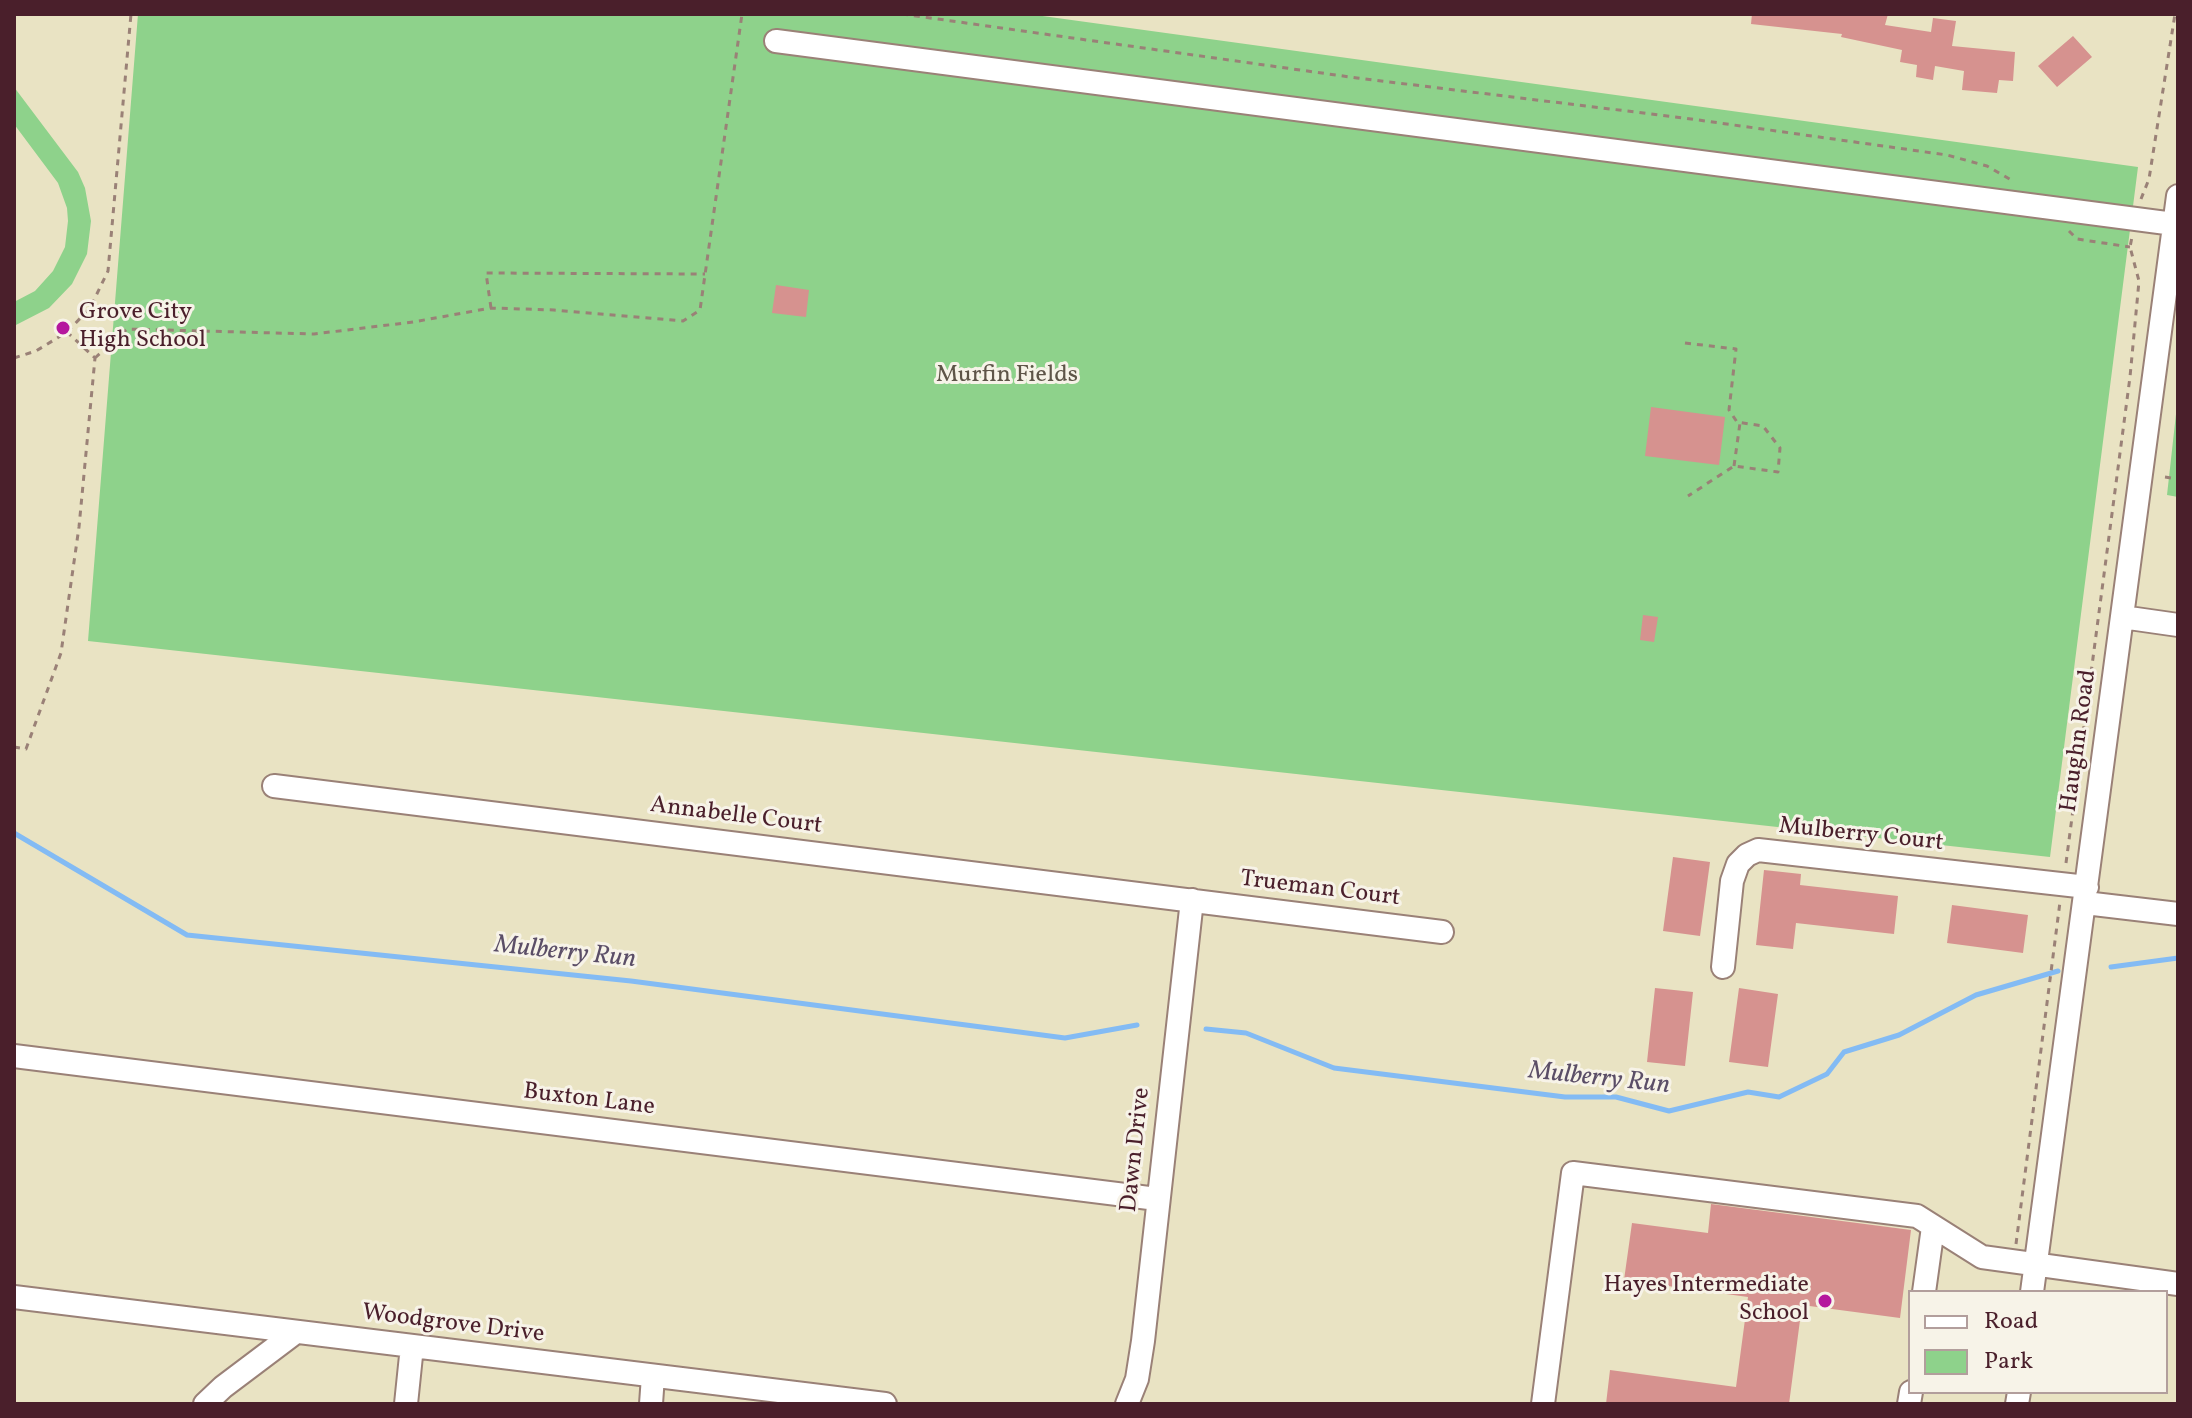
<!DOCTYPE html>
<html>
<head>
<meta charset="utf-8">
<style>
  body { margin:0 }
  #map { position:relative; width:2192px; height:1418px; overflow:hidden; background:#e9e3c3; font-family:Vollkorn,serif }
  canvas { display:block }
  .frame { position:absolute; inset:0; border:16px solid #4a1f2b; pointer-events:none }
  .legend { position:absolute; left:1908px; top:1290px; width:260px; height:104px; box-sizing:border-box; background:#f7f3e8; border:2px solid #b29e9c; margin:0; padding:10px 14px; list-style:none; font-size:24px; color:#4a1f2b }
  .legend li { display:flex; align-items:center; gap:16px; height:40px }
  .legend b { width:40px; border:2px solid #b29e9c }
</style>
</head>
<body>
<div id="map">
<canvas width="2192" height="1418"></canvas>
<div class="frame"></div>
<ul class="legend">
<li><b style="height:10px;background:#fff"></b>Road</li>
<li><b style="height:22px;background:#8ed28b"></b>Park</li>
</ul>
</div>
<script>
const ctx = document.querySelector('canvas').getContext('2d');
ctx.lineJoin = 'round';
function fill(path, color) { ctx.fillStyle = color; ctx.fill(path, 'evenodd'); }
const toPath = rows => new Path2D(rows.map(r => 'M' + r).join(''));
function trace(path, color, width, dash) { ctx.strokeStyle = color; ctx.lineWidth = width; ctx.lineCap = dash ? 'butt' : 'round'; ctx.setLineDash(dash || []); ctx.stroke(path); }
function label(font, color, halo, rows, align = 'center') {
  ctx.font = font + ' Vollkorn,serif'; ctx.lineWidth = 6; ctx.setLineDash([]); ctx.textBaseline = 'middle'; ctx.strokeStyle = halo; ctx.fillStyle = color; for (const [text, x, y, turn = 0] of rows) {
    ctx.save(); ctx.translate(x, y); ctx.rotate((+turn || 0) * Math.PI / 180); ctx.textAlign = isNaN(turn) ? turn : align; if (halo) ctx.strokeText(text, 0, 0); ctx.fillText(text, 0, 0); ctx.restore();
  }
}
fill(toPath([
  [138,14,1028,14,2138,167,2050,857,88,641],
  [14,87,78,172,85,188,91,221,87,254,72,284,49,308,14,326,14,302,35,291,53,271,65,247,68,221,67,208,58,183,14,124],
  [2178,396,2178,497,2167,495]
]), '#8ed28b');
trace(toPath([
  [14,833,187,935,631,981,1065,1038,1137,1025],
  [2111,967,2178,958],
  [1206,1029,1246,1033,1334,1068,1565,1097,1616,1097,1669,1111,1748,1092,1779,1097,1827,1074,1844,1052,1899,1035,1976,995,2058,971]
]), '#83bbf4', 5);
fill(toPath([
  [1752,14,1888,14,1885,25,1931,32,1933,18,1956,21,1952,46,2015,52,2013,81,1999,80,1997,93,1962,90,1964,71,1935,66,1933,80,1916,77,1917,65,1900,62,1902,50,1841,37,1842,34,1751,24],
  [2073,36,2092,57,2057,87,2038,66],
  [776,285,809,290,806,317,772,313],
  [1651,407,1725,417,1719,465,1645,456],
  [1643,615,1658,617,1654,642,1640,640],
  [1673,857,1710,862,1700,936,1663,931],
  [1764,870,1801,874,1800,885,1898,896,1894,934,1796,923,1793,949,1756,945],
  [1952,905,2028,915,2023,953,1947,943],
  [1655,988,1693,992,1685,1066,1647,1062],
  [1739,988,1778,994,1768,1067,1729,1062],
  [1711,1204,1911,1230,1900,1318,1802,1305,1789,1404,1606,1404,1610,1370,1736,1387,1748,1297,1624,1280,1632,1223,1708,1233]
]), '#d6928f');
const minor = toPath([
  [776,41,2174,224],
  [2122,617,2178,625],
  [274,786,1442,932],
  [2085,903,2178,914],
  [1723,967,1732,881,1738,864,1747,855,1758,850,2087,887],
  [14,1056,1157,1199],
  [1924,1292,1933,1227],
  [2032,1292,2178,196],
  [14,1297,885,1404],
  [205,1404,223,1387,296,1332],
  [406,1404,412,1346],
  [651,1404,653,1376],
  [1127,1404,1137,1379,1143,1341,1192,900],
  [1543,1404,1573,1173,1917,1216,1982,1257,2178,1284],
  [1909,1404,1911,1392],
  [2017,1404,2019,1392]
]);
trace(minor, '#9a8177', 26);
trace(toPath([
  [902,14,1357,78,1684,118,1947,155,1987,166,2013,181],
  [2141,199,2149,179,2175,14],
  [2069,231,2077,239,2130,247],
  [491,308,486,273,705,274],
  [1685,343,1736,349,1729,410,1737,422,1763,426,1780,448,1778,472,1734,466,1688,496],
  [14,358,36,351,67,332,90,308,108,271,131,14],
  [95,358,127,329,314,334,413,322,491,308,554,310,683,321,700,310,742,14],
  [1734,466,1740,423],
  [2165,477,2178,479],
  [14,747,26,749,61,653,79,527,95,358,67,332],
  [2066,863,2130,377,2139,281,2130,247,2132,237],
  [2016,1244,2060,902]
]), '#9a8177', 3, [6, 6]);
trace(minor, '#fff', 22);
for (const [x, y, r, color] of [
  [63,328,8,"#b5179e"],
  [1825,1301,8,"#b5179e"]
]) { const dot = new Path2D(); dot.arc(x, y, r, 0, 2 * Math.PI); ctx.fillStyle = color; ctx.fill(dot); trace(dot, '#f7f3e8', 3); }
label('24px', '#4a1f2b', '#f7f3e8', [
  ["Grove City",79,314],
  ["High School",79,342],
  ["Hayes Intermediate",1809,1287,"right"],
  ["School",1809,1315,"right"]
], 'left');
label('24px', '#5e5548', '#f7f3e8', [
  ["Murfin Fields",1007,377]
]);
label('24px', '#4a1f2b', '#f7f3e8', [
  ["Haughn Road",2080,741,-82],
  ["Annabelle Court",736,817,7],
  ["Mulberry Court",1861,836,6],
  ["Trueman Court",1320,890,7],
  ["Buxton Lane",589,1101,7],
  ["Dawn Drive",1137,1150,-84],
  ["Woodgrove Drive",453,1325,7]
]);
label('italic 26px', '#5b4e67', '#f7f3e8', [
  ["Mulberry Run",565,954,6],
  ["Mulberry Run",1599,1080,6]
]);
</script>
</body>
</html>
